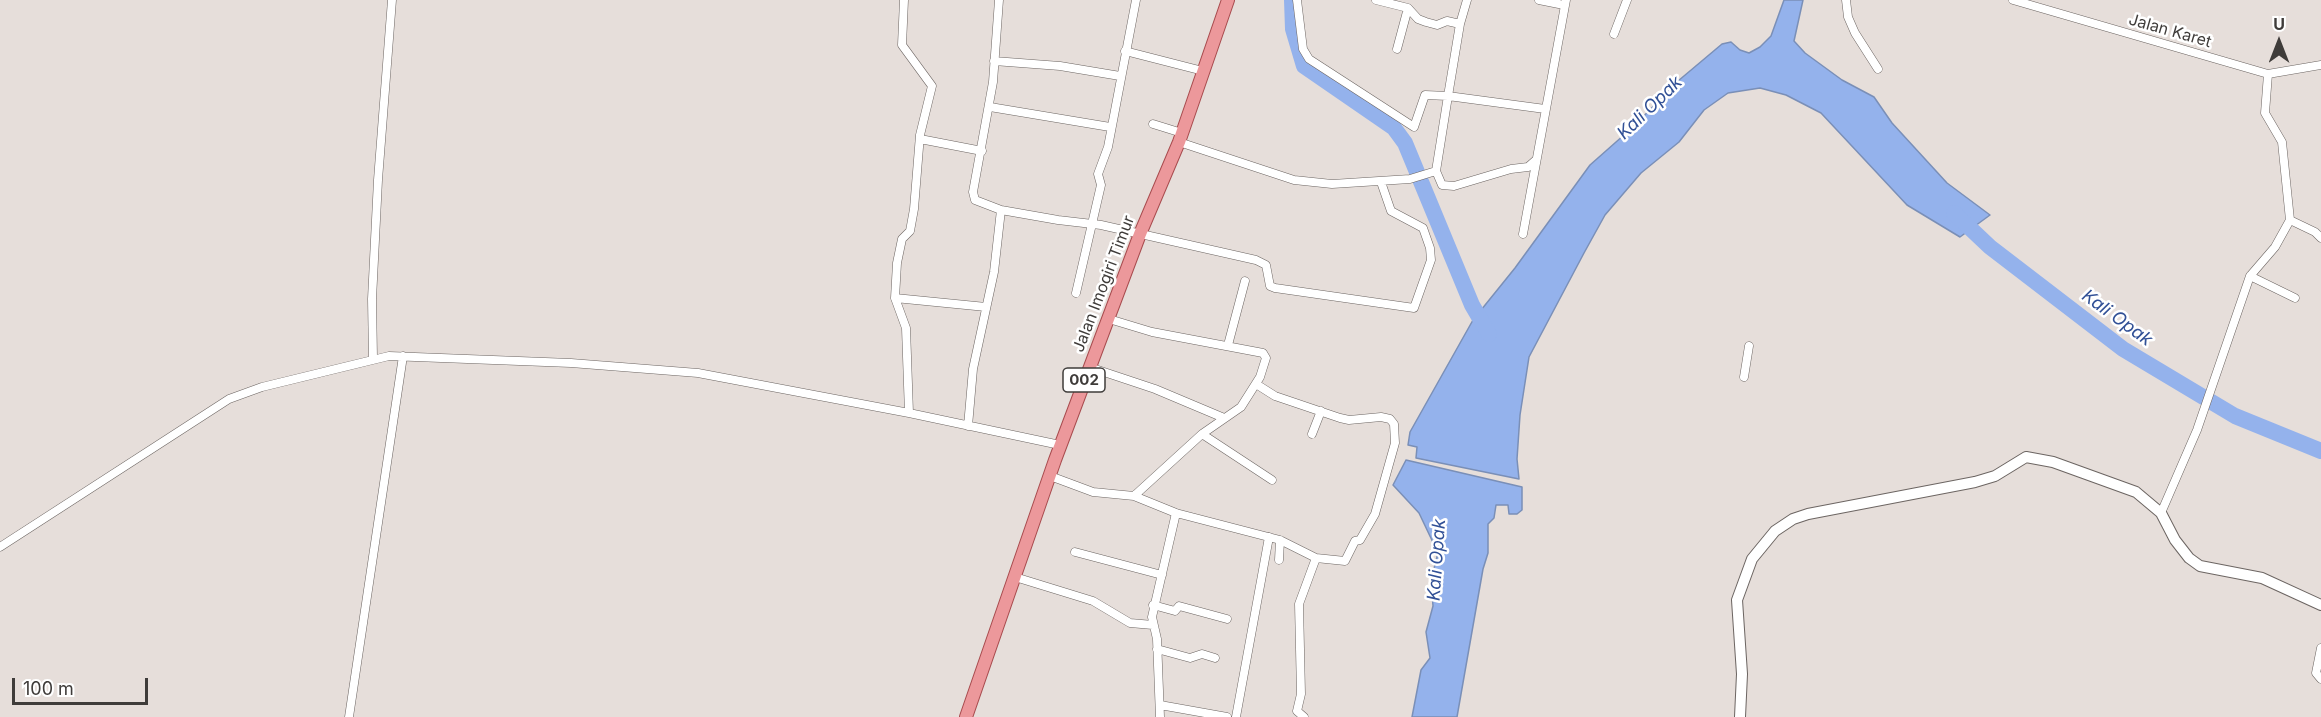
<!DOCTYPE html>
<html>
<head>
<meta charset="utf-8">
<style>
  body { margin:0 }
  #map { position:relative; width:2321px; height:717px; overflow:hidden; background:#e6deda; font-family:Inter,sans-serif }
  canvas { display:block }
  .north { position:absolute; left:2249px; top:12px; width:60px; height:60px; -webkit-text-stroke:4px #fff; paint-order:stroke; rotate:0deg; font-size:16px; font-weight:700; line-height:24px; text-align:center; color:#3f3c3a }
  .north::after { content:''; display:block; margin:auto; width:21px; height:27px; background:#3f3c3a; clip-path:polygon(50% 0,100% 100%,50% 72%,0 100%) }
  .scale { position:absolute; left:12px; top:678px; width:136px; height:27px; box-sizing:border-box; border:3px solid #3f3c3a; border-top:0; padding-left:8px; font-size:18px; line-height:21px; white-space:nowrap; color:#3f3c3a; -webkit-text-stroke:4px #fff; paint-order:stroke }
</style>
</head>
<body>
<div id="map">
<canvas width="2321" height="717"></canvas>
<div class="north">U</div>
<div class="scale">100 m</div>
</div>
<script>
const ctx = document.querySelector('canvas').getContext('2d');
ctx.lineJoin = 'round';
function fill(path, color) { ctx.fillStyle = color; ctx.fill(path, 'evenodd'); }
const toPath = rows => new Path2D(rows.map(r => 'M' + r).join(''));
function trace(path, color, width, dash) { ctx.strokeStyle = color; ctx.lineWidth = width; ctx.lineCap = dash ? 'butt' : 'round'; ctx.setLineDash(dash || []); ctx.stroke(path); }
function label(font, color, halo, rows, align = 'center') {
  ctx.font = font + ' Inter,sans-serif'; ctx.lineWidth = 5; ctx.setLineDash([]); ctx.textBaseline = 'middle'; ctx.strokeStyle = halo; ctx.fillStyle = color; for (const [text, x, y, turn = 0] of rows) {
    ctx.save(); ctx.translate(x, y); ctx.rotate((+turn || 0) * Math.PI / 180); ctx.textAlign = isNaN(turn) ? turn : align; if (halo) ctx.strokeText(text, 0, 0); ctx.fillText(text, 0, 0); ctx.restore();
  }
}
const water = toPath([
  [1784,0,1803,0,1794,41,1805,53,1842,80,1874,97,1892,123,1947,183,1990,215,1960,237,1907,205,1821,113,1786,95,1760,88,1728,93,1704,110,1679,142,1641,173,1605,215,1584,253,1529,357,1520,415,1517,459,1519,479,1416,458,1417,447,1408,445,1410,432,1473,320,1515,268,1590,165,1633,127,1678,81,1722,44,1731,42,1740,50,1749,53,1760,47,1771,36,1784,0],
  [1406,460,1522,487,1522,510,1517,514,1509,514,1508,505,1496,505,1494,518,1488,524,1488,553,1483,569,1457,717,1412,717,1421,670,1430,658,1426,632,1433,606,1431,580,1438,553,1419,513,1393,485,1406,460]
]);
fill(water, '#94b2ec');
trace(water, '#7a8fb7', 1.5);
trace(toPath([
  [1292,0,1293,29,1304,66,1394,128,1405,143,1472,305,1489,334],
  [1954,213,1990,247,2123,349,2235,416,2321,451]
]), '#94b2ec', 16);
const street = toPath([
  [904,0,902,45,932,86,920,135,914,209,910,231,902,239,897,263,895,298,906,328,909,413],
  [999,0,993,82,973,192,975,200,1001,210,1058,220,1101,225,1256,260,1266,265,1270,286,1275,288,1414,308,1431,260,1430,248,1423,228,1391,211,1381,182],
  [1297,0,1303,49,1309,59,1414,127,1425,95,1448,96,1460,24,1467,0],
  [1376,0,1408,8,1418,19,1426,22,1437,25,1447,21,1460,24],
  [1539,0,1564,5],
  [1846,0,1848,17,1855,33,1878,69],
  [2013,0,2268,74,2321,65],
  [1614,34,1627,0],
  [1397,49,1408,8],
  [1125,51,1203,71],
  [994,61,1060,66,1120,76],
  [990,107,1110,127],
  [1153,124,1182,133],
  [920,139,982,151],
  [1179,142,1294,180,1332,184,1410,179,1436,171],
  [1536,160,1528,167,1511,169,1454,186,1442,185,1436,171,1448,96,1545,109],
  [2290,220,2315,232,2321,238],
  [1523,234,1566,0],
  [2250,276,2295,298],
  [1076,293,1101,185,1098,174,1108,147,1136,0],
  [895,298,986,307],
  [1109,319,1152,332,1263,353,1266,358,1260,377,1241,407,1202,434,1134,496],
  [1228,345,1245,281],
  [373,358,372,299,378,180,392,0],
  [1089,367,1155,389,1224,418],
  [1744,377,1749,346],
  [968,426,973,369,994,272,1001,210],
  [1202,434,1272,480],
  [1312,434,1321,411],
  [1050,476,1093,492,1134,496,1176,513,1280,540,1316,558,1345,561,1355,541,1360,540,1375,514,1395,443,1394,424,1390,419,1381,417,1349,420,1340,418,1275,396,1256,384],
  [2161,513,2197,430,2250,276,2275,247,2290,220,2282,142,2265,113,2268,74],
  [0,547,229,399,262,387,389,356,571,363,698,373,909,413,1060,445],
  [1075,552,1162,575],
  [1279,560,1280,540],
  [1015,577,1093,601,1130,623,1153,625],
  [1153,605,1175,611,1179,606,1227,619],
  [2321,648,2316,673,2321,679],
  [1157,649,1190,658,1202,654,1215,658],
  [1160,705,1227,717],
  [349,717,403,356],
  [1160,717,1157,639,1152,617,1176,513],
  [1236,717,1269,537],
  [1304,717,1297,711,1301,694,1299,604,1316,558]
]);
const secondary = toPath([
  [1740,717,1742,674,1737,600,1752,559,1775,531,1793,519,1808,514,1975,482,1995,476,2026,457,2053,462,2136,492,2161,513,2175,540,2189,558,2200,566,2262,578,2321,605]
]);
const primary = toPath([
  [966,717,1055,460,1140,234,1179,142,1228,0]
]);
trace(street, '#6c6562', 9);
trace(secondary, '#6c6562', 12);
trace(primary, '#a84b4e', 14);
trace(street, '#fff', 8);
trace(secondary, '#fff', 10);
trace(primary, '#ec989b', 12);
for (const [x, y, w] of [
  [1084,380,42]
]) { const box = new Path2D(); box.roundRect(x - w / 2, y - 12, w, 24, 4.5); ctx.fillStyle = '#fff'; ctx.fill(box); trace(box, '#3f3c3a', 1.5); }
label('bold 15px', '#3f3c3a', null, [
  ["002",1084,380]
]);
label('16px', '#3f3c3a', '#fff', [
  ["Jalan Karet",2170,31,16],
  ["Jalan Imogiri Timur",1104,284,-69]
]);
label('italic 18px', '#315096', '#fff', [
  ["Kali Opak",1650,108,-44],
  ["Kali Opak",2117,318,36],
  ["Kali Opak",1437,560,-86]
]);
</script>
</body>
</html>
